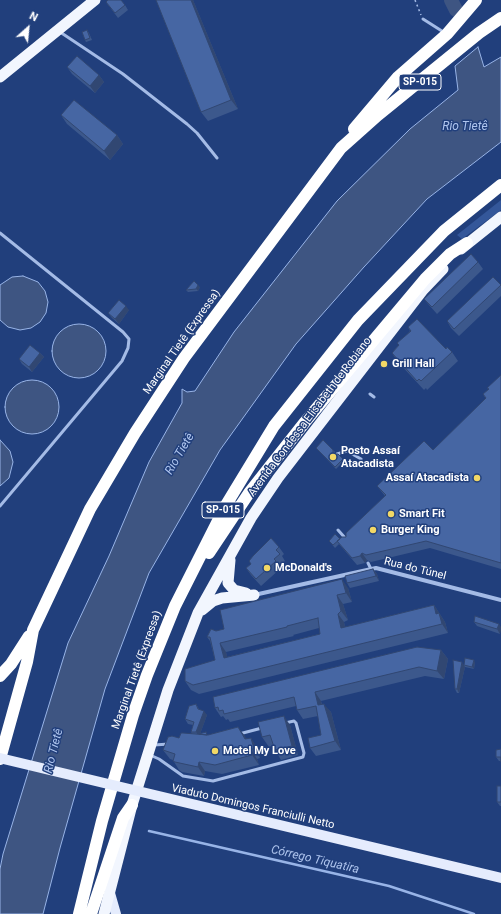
<!DOCTYPE html>
<html>
<head>
<meta charset="utf-8">
<style>
  body { margin:0 }
  #map { position:relative; width:501px; height:914px; overflow:hidden; background:#213f7c; font-family:Roboto,sans-serif }
  canvas { display:block }
  .north { position:absolute; left:8px; top:8px; width:40px; height:40px; -webkit-text-stroke:3px #213f7c; paint-order:stroke; rotate:27deg; font-size:11px; font-weight:700; line-height:16px; text-align:center; color:#fff }
  .north::after { content:''; display:block; margin:auto; width:14px; height:18px; background:#fff; clip-path:polygon(50% 0,100% 100%,50% 72%,0 100%) }
</style>
</head>
<body>
<div id="map">
<canvas width="501" height="914"></canvas>
<div class="north">N</div>
</div>
<script>
const ctx = document.querySelector('canvas').getContext('2d');
ctx.lineJoin = 'round';
function fill(path, color) { ctx.fillStyle = color; ctx.fill(path, 'evenodd'); }
const toPath = rows => new Path2D(rows.map(r => 'M' + r).join(''));
function trace(path, color, width, dash) { ctx.strokeStyle = color; ctx.lineWidth = width; ctx.lineCap = dash ? 'butt' : 'round'; ctx.setLineDash(dash || []); ctx.stroke(path); }
function label(font, color, halo, rows, align = 'center') {
  ctx.font = font + ' Roboto,sans-serif'; ctx.lineWidth = 3; ctx.setLineDash([]); ctx.textBaseline = 'middle'; ctx.strokeStyle = halo; ctx.fillStyle = color; for (const [text, x, y, turn = 0] of rows) {
    ctx.save(); ctx.translate(x, y); ctx.rotate((+turn || 0) * Math.PI / 180); ctx.textAlign = isNaN(turn) ? turn : align; if (halo) ctx.strokeText(text, 0, 0); ctx.fillText(text, 0, 0); ctx.restore();
  }
}
fill(toPath([
  [501,200,501,210,462,239,457,235]
]), '#34579a');
const water = toPath([
  [478,47,484,67,501,57,501,142,427,199,364,267,296,344,220,450,149,573,105,689,60,848,43,914,0,914,0,869,3,854,68,643,109,556,149,462,182,403,182,389,187,392,195,391,234,332,337,201,410,129,458,90,455,66,478,47],
  [23,276,38,282,45,291,48,302,46,313,40,322,31,328,20,330,8,327,0,320,0,285,12,277,23,276],
  '52 351a27 27 0 1 1 54 0a27 27 0 1 1-54 0Z',
  '5 407a27 27 0 1 1 54 0a27 27 0 1 1-54 0Z',
  [0,440,10,451,13,462,9,478,0,486,0,440]
]);
fill(water, '#3e5582');
trace(water, '#98b4e7', 1);
trace(toPath([
  [149,831,389,886,474,914]
]), '#98b4e7', 2.5);
trace(toPath([
  [451,0,456,10]
]), '#3e5582', 14);
trace(toPath([
  [415,0,421,15]
]), '#a4bbe6', 1.5, [2, 3]);
trace(toPath([
  [423,19,445,33],
  [60,32,123,74,187,124,197,133,217,158],
  [0,233,123,332,129,339,128,348,122,361,0,506],
  [370,394,374,397],
  [337,454,347,451,361,459],
  [338,530,346,539],
  [368,563,371,569],
  [239,734,262,728],
  [154,745,169,744],
  [150,755,159,759,183,776,213,781,303,757,304,753,296,723,294,721,285,723]
]), '#a4bbe6', 3);
trace(toPath([
  [254,595,376,568,501,600]
]), '#a4bbe6', 4);
trace(toPath([
  [110,893,116,914]
]), '#e5ecfd', 10);
trace(toPath([
  [0,77,95,0],
  [461,249,501,217],
  [230,560,228,583,234,590,246,593],
  [202,610,213,601,222,598,254,595],
  [104,914,132,805,168,690,198,613,251,518,278,478,423,290,443,269]
]), '#f2f6fe', 11);
trace(toPath([
  [354,129,398,77,447,34,476,0],
  [209,553,249,493,305,422,425,279,450,254,467,243],
  [0,676,11,664,29,636],
  [0,759,27,662,33,630,90,509,135,433,184,358,341,148,378,115,479,33,501,18],
  [79,914,102,821,133,715,147,675,175,606,226,505,274,426,358,320,444,231,501,185],
  [91,914,123,818,132,805]
]), '#fff', 12);
trace(toPath([
  [0,758,501,878]
]), '#e5ecfd', 10);
fill(toPath([
  [156,0,193,0,238,109,208,121,201,112],
  [106,2,125,5,128,10,118,18],
  [87,30,89,33,92,40,86,42,85,40],
  [67,67,99,75,104,82,95,93,72,74],
  [61,115,117,135,123,144,110,160,67,124],
  [478,262,483,269,437,314,429,305,424,299],
  [501,285,501,296,459,336,451,328,447,321],
  [200,287,198,291,188,292,186,290],
  [129,310,119,324,112,318,108,313],
  [408,327,452,352,458,361,427,390,426,388,424,390,398,362,392,353,410,331],
  [40,353,44,357,32,372,22,364,19,359],
  [501,375,501,569,430,548,371,562,367,560,365,563,357,565,339,544,335,548,329,541,340,539,346,537,385,496,377,486,433,450,486,399,483,394,489,389],
  [316,448,333,450,335,452,335,454,343,459,344,461,336,469],
  [279,547,284,554,282,556,285,561,280,566,281,568,261,586,251,575,246,568,251,564,249,561],
  [373,569,377,574,379,581,350,588,347,583],
  [348,588,352,602,343,604,348,620,344,622,345,627,434,605,445,622,448,633,199,694,191,690,185,681,215,660,210,641,207,637,216,631,224,629],
  [319,628,320,634,227,657,226,652,294,636,293,635],
  [474,622,499,624,500,634,477,626],
  [441,650,448,659,444,679,425,676,321,701,322,704,331,712,341,750,316,756,310,748,321,735,318,716,303,719,297,710,296,706,230,722,228,719,226,720,223,716,221,717,215,708],
  [475,662,474,669,465,667,459,693,457,693,455,689,464,664],
  [196,704,199,709,207,715,200,734,208,735,238,727,246,739,257,747,260,758,257,759,259,765,222,774,205,771,204,776,182,772,179,770,173,760,170,759,163,750,179,738,192,734,191,732,193,725,188,724,185,719],
  [290,725,298,755,281,760,275,750,273,745,269,747,262,737],
  [501,749,501,761,499,761,496,757],
  [501,786,501,806,500,806,497,802]
]), '#3c588c');
fill(toPath([
  [191,0,193,0,238,109,231,100],
  [99,75,104,82,95,93,90,86],
  [117,135,123,144,110,160,104,151],
  [198,285,200,287,198,291,196,289],
  [126,306,129,310,119,324,115,319],
  [40,353,44,357,32,372,29,367],
  [362,553,367,560,365,563,360,556],
  [373,569,377,574,379,581,376,576],
  [342,579,348,588,352,602,346,593],
  [337,595,343,604,348,620,341,611],
  [434,605,445,622,448,633,442,624,436,614],
  [338,614,344,622,347,637,341,628],
  [499,624,501,627,501,631,500,634,497,629],
  [220,643,226,652,230,667,224,658],
  [441,650,448,659,444,679,437,671],
  [474,660,475,662,474,669,472,667],
  [462,662,465,667,459,693,457,689],
  [315,692,321,701,324,714,318,705],
  [324,704,331,712,341,750,335,741],
  [204,711,207,715,199,737,196,732],
  [284,716,290,725,298,755,292,746],
  [238,727,245,736,251,749,245,739],
  [251,738,257,747,260,758,254,749],
  [251,749,257,759,259,765,252,755],
  [199,762,205,771,204,776,198,767]
]), '#314772');
const building = toPath([
  [108,0,121,0,125,5,115,13,106,2,108,0],
  [156,0,191,0,231,100,201,112,156,0],
  [87,30,90,38,85,40,82,32,87,30],
  [77,56,99,75,90,86,67,67,77,56],
  [74,100,117,135,104,151,61,115,74,100],
  [471,254,478,262,432,307,424,299,471,254],
  [493,277,501,285,454,329,447,321,493,277],
  [194,281,198,285,196,289,186,290,194,281],
  [119,300,126,306,115,319,108,313,119,300],
  [417,319,446,349,447,347,452,352,421,381,419,379,417,381,392,353,399,345,397,343,411,331,408,327,417,319],
  [30,345,40,353,29,367,19,359,30,345],
  [501,375,501,563,426,541,366,555,362,553,360,556,352,558,337,541,342,537,346,537,346,533,386,495,377,486,424,441,433,450,486,398,483,394,489,389,487,388,501,375],
  [323,440,333,450,333,454,338,454,343,459,335,467,316,448,323,440],
  [335,534,340,539,333,545,329,541,335,534],
  [271,538,279,547,276,550,280,554,274,559,276,561,256,579,246,568,251,564,249,561,253,556,271,538],
  [373,569,376,576,347,583,345,576,373,569],
  [342,579,346,593,337,595,341,611,338,614,341,628,434,605,436,614,439,613,442,624,193,685,185,681,185,669,215,660,210,637,207,637,211,629,216,631,224,629,220,610,342,579],
  [318,618,320,634,224,658,220,643,287,627,287,626,318,618],
  [475,616,499,624,497,629,474,622,475,616],
  [417,647,441,650,437,671,419,667,315,692,318,705,324,704,335,741,310,748,308,738,321,735,316,706,297,710,294,697,224,714,223,710,219,711,218,707,215,708,213,697,417,647],
  [465,658,474,660,472,667,464,665,465,658],
  [453,660,462,662,457,689,455,689,453,660],
  [196,704,198,709,204,711,196,732,191,732,194,722,185,719,189,706,196,704],
  [284,716,292,746,275,750,270,735,262,737,258,722,284,716],
  [238,727,245,739,251,738,254,749,251,749,252,755,215,765,199,762,198,767,175,762,173,761,175,754,163,750,168,737,172,736,179,738,181,733,183,733,208,735,238,727],
  [206,732,207,735,199,734,206,732],
  [501,749,501,762,501,757,496,757,496,750,501,749],
  [497,786,501,786,501,802,497,802,497,786]
]);
fill(building, '#4666a3');
trace(building, '#314772', 1);
for (const [x, y, r, color] of [
  [384,364,4,"#f2d866"],
  [333,457,4,"#f2d866"],
  [477,478,4,"#f2d866"],
  [391,514,4,"#f2d866"],
  [373,530,4,"#f2d866"],
  [267,568,4,"#f2d866"],
  [215,751,4,"#f2d866"]
]) { const dot = new Path2D(); dot.arc(x, y, r, 0, 2 * Math.PI); ctx.fillStyle = color; ctx.fill(dot); trace(dot, '#213f7c', 1.5); }
for (const [x, y, w] of [
  [420,82,42],
  [223,510,42]
]) { const box = new Path2D(); box.roundRect(x - w / 2, y - 8, w, 16, 3); ctx.fillStyle = '#213f7c'; ctx.fill(box); trace(box, '#fff', 1); }
label('bold 10px', '#fff', null, [
  ["SP-015",420,82],
  ["SP-015",223,510]
]);
label('11px', '#fff', '#213f7c', [
  ["Marginal Tietê (Expressa)",182,342,-55],
  ["Avenida Condessa Elisabeth de Robiano",310,417,-53],
  ["Rua do Túnel",415,569,14],
  ["Marginal Tietê (Expressa)",137,670,-70],
  ["Viaduto Domingos Franciulli Netto",253,807,13]
]);
label('bold 11px', '#fff', '#213f7c', [
  ["Grill Hall",392,364],
  ["Posto Assaí",341,451],
  ["Atacadista",341,464],
  ["Assaí Atacadista",469,478,"right"],
  ["Smart Fit",399,514],
  ["Burger King",381,530],
  ["McDonald's",275,568],
  ["Motel My Love",223,751]
], 'left');
label('italic 12px', '#afc5ee', '#213f7c', [
  ["Rio Tietê",465,127],
  ["Rio Tietê",180,454,-60],
  ["Rio Tietê",54,751,-76],
  ["Córrego Tiquatira",315,860,13]
]);
</script>
</body>
</html>
